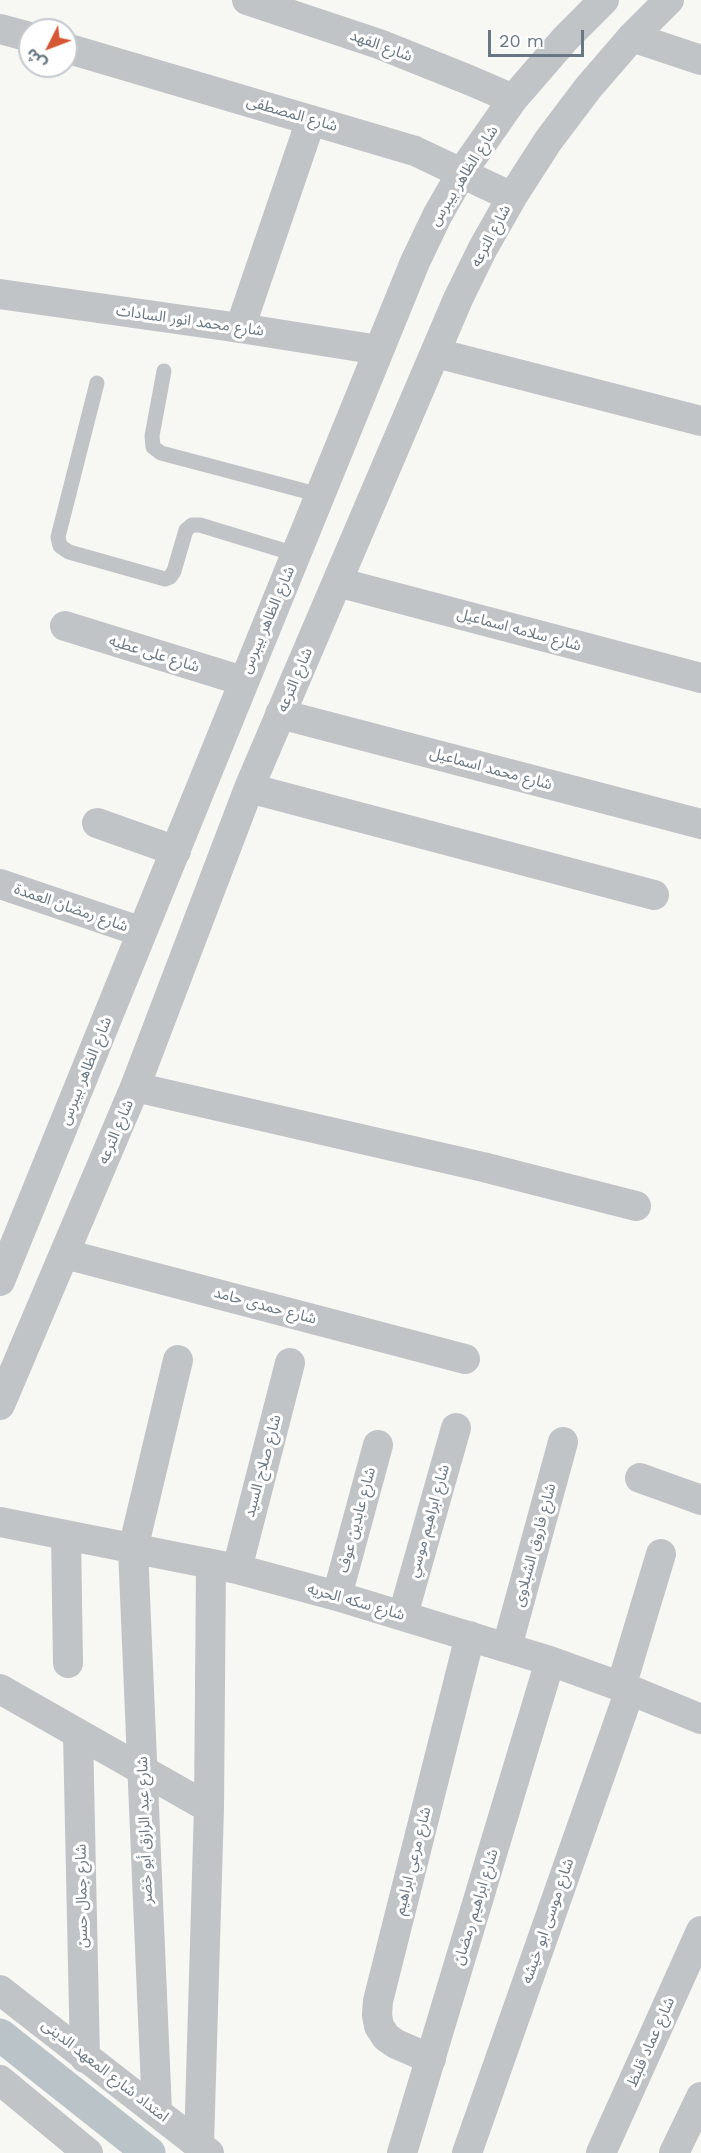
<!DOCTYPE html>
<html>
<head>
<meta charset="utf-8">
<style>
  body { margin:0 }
  #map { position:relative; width:701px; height:2153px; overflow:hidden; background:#f7f7f4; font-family:"Work Sans","Noto Sans Arabic",sans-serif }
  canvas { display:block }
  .north { position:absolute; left:18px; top:18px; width:60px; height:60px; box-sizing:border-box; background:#fff; border:2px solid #c3c9cd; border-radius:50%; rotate:228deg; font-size:16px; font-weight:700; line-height:24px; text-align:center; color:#687783 }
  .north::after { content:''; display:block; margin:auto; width:21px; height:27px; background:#d65734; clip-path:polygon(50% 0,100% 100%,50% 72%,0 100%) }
  .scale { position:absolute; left:488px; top:30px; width:96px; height:27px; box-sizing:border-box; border:3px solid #687783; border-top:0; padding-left:8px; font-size:18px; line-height:21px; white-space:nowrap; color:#687783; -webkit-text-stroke:4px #fff; paint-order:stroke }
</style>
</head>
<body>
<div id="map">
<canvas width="701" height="2153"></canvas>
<div class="north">ش</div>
<div class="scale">20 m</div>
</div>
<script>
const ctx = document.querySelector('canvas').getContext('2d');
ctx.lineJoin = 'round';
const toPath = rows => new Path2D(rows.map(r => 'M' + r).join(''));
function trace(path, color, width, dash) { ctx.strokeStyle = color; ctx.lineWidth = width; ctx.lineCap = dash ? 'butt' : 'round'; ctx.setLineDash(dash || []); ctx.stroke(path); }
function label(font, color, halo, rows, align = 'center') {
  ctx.font = font + ' "Work Sans","Noto Sans Arabic",sans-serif'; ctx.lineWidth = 6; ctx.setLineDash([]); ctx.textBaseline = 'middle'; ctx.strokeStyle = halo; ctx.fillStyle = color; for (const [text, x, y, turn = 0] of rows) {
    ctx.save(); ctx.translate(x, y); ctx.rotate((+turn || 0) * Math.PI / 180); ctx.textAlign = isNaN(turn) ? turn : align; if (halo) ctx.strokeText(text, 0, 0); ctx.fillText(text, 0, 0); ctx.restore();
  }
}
trace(toPath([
  [0,2035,149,2153]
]), '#bac4c8', 33);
trace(toPath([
  [164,371,152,436,153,447,161,453,320,495],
  [97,383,58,537,60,546,69,552,165,579,170,577,174,571,186,530,192,525,200,525,295,554]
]), '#c0c4c7', 15);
trace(toPath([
  [247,0,379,44,469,80,513,99],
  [0,29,30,37],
  [632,37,701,60],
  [66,48,415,151,512,197],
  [0,294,240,328,379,350],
  [240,328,311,120],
  [436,353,701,421],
  [337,582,701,678],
  [65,626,243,681],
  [280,714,701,824],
  [249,788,654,895],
  [97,823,176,851],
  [0,884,142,932],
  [135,1087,483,1167,636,1206],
  [65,1254,465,1359],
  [0,1281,415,262,437,216,462,172,513,99,565,39,604,0],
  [0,1405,135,1087,249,788,458,299,483,248,512,197,548,141,588,88,632,37,669,0],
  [640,1478,701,1500],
  [0,1522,237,1569,337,1596,550,1661,630,1690,701,1719],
  [66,1535,68,1663],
  [237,1569,290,1363],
  [337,1596,378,1445],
  [403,1615,456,1428],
  [507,1647,563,1442],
  [621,1687,661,1554],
  [0,1689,209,1808],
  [78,1734,85,2058],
  [0,1990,209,2153],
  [431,2059,396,2044,386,2037,379,2026,377,2015,378,2001,470,1636],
  [0,2080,88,2153],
  [157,2112,133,1549,178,1360],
  [199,2144,209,1808,211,1564],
  [402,2153,550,1661],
  [467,2153,630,1690],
  [601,2153,701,1931],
  [674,2153,701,2097]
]), '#c0c4c7', 30);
label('15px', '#687783', '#fff', [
  ["شارع الفهد",381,46,20],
  ["شارع المصطفى",292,114,16],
  ["شارع الظاهر بيبرس",464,176,-58],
  ["شارع الترعه",491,236,-62],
  ["شارع محمد انور السادات",190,321,8],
  ["شارع الظاهر بيبرس",268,620,-67],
  ["شارع سلامه اسماعيل",519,630,15],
  ["شارع على عطيه",154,654,17],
  ["شارع الترعه",295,680,-67],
  ["شارع محمد اسماعيل",491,769,15],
  ["شارع رمضان العمدة",71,908,19],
  ["شارع الظاهر بيبرس",86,1071,-68],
  ["شارع الترعه",116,1132,-67],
  ["شارع حمدى حامد",265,1306,15],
  ["شارع صلاح السيد",263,1466,-75],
  ["شارع عابدين عوف",357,1520,-75],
  ["شارع ابراهيم موسي",429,1521,-74],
  ["شارع فاروق الشبلاوى",535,1545,-75],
  ["شارع سكه الحريه",356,1602,16],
  ["شارع عبد الرازق أبو خضر",145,1830,-92],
  ["شارع مرعي ابراهيم",413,1861,-76],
  ["شارع جمال حسن",82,1896,-91],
  ["شارع ابراهيم رمضان",476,1907,-73],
  ["شارع موسى ابو خيشه",548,1921,-71],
  ["شارع عماد قلبظ",651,2042,-66],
  ["امتداد شارع المعهد الدينى",105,2071,38]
]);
</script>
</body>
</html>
